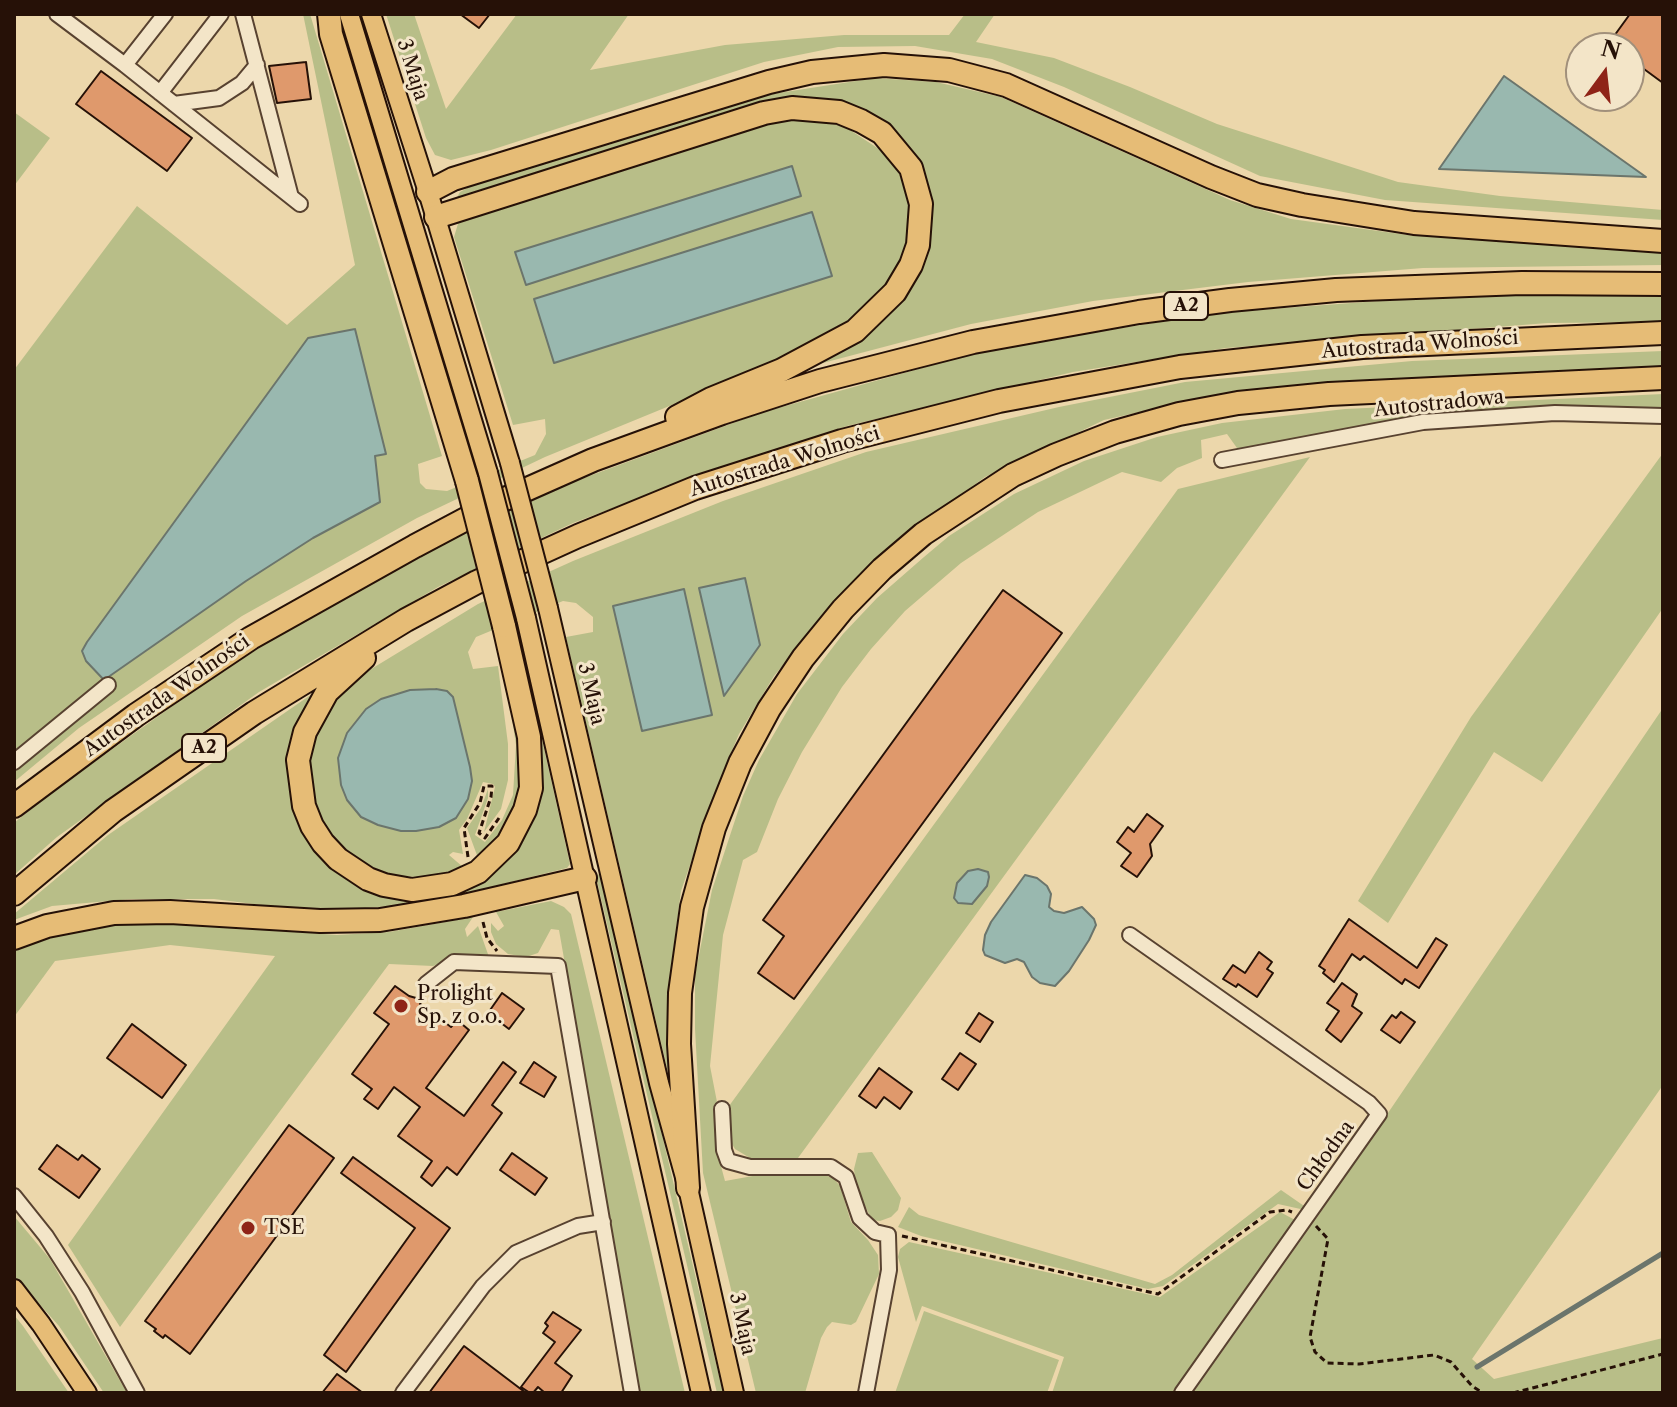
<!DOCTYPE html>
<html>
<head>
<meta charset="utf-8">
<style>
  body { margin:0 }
  #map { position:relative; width:1677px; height:1407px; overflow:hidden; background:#ecd7ab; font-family:"Libre Caslon Text",serif }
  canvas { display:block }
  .frame { position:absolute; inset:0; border:16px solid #261107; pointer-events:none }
  .north { position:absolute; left:1565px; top:32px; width:80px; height:80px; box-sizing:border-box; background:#f3e5c8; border:2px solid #a1907b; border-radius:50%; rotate:15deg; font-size:22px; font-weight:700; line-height:32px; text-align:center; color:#261107 }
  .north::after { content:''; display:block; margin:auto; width:28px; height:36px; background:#8f2418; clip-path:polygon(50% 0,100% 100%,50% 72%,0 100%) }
</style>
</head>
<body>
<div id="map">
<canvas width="1677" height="1407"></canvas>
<div class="frame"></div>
<div class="north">N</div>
</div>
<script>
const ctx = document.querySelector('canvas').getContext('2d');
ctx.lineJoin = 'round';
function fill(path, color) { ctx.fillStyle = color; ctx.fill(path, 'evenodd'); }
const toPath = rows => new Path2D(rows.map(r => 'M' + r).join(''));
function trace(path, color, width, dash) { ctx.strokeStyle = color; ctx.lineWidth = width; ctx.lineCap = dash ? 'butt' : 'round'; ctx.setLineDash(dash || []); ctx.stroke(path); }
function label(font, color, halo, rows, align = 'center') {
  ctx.font = font + ' "Libre Caslon Text",serif'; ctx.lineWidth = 6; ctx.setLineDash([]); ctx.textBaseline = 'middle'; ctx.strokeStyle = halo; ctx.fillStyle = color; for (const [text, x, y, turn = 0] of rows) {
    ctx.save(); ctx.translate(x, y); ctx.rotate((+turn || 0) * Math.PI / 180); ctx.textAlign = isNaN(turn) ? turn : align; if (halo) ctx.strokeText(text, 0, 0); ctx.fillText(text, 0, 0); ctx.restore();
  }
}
fill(toPath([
  [303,14,310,14,442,456,418,464,420,483,426,489,447,491,535,455,546,434,545,419,513,425,454,237,460,217,767,122,816,119,847,128,888,155,898,170,912,209,908,247,895,277,878,301,837,332,745,375,545,457,417,518,242,616,79,728,14,782,14,370,137,206,287,325,355,265],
  [811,213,831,276,554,362,535,299],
  [355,329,386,454,375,456,380,502,313,538,246,581,104,680,82,651,87,642,308,338],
  [386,14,414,14,446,109,517,14,629,14,590,70,725,45,844,35,949,35,965,14,995,14,976,42,1054,58,1130,87,1217,124,1398,182,1500,196,1663,210,1663,220,1385,200,1260,176,1064,87,992,59,915,46,838,47,764,62,491,150,451,160,435,155,426,138],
  [875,78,936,82,1001,97,1230,200,1291,219,1408,235,1663,251,1663,265,1423,268,1248,282,1093,301,971,324,800,369,851,342,889,315,915,280,926,252,921,172,909,148,881,120,854,105,821,99,783,101,456,199,460,192,471,186,772,94],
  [14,112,50,138,14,186],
  [1473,294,1663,294,1663,322,1548,323,1226,348,1073,372,847,426,712,471,573,523,438,587,259,692,57,837,14,875,14,823,47,796,210,679,334,601,447,539,573,482,760,413,994,348,1217,313],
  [1663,351,1663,367,1368,380,1216,395,1104,420,985,477,892,546,842,594,774,676,739,734,720,779,681,891,671,968,670,1081,566,637,593,632,593,617,576,603,563,601,476,637,468,652,473,669,498,666,508,744,508,780,501,809,484,832,495,787,493,784,483,782,467,819,459,830,463,854,453,852,449,855,463,867,445,874,419,877,397,876,361,865,325,829,316,805,309,780,310,757,315,732,335,701,363,674,478,604,573,561,723,501,866,452,1059,407,1185,382,1412,361],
  [410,690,453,697,472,781,456,818,439,827,416,831,378,825,361,817,347,800,341,785,338,758,381,699],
  [1663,394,1663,413,1562,411,1244,448,1237,448,1227,434,1201,440,1202,458,1177,468,1161,482,1122,472,1038,512,961,563,905,611,871,649,842,687,802,752,778,799,757,852,743,860,723,935,710,1066,717,1102,716,1148,725,1181,786,1170,817,1171,834,1179,840,1186,851,1222,868,1240,878,1255,879,1274,856,1322,851,1325,832,1322,827,1327,821,1338,805,1393,756,1393,703,1173,695,1029,695,975,712,890,743,796,759,760,797,694,843,634,877,598,924,557,949,536,1014,494,1084,461,1157,437,1222,423,1345,409],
  [1663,453,1663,608,1542,782,1494,752,1388,923,1358,901,1471,717],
  [1310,457,798,1158,750,1158,735,1149,728,1137,729,1106,1178,489],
  [507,685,522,746,521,793,505,831,478,858,467,828,481,808,488,789,488,798,475,835,485,842,502,820,513,795,516,745],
  [312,694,292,738,288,769,293,803,369,889,501,864,524,837,537,805,543,775,541,735,570,864,567,868,459,895,405,905,365,908,293,909,214,899,132,899,52,906,14,920,14,914,108,835],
  [1663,708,1663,1085,1472,1359,1494,1379,1663,1338,1663,1393,1193,1393,1318,1216],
  [598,874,601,876,723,1393,717,1393,596,877],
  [551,901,564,907,571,914,685,1393,640,1393,559,930,551,929,538,953,526,957,508,954,496,944,491,932,491,923,498,931,504,926,496,912],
  [473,917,465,929,467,937,478,926,489,957,449,960,433,966,389,964,120,1327,68,1245,275,956,170,945,55,961,14,1017,14,949,61,933,118,925,208,925,337,935,389,932],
  [872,1152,901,1198,898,1210,891,1217,880,1221,872,1220,856,1188,854,1169,858,1153],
  [1281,1190,1307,1208,1305,1210,1278,1204,1163,1286,1148,1289,921,1236,898,1227,909,1207,919,1215,1155,1284,1172,1275],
  [1280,1212,1297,1221,1172,1393,1052,1393,1064,1357,922,1306,916,1322,898,1257,900,1249,909,1242,1160,1297],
  [14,1216,50,1259,127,1393,104,1393,59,1326,14,1276],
  [924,1311,1059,1360,1047,1393,895,1393],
  [14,1315,23,1326,69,1393,14,1393]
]), '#b8be88');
const water = toPath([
  [1504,76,1646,177,1439,169,1504,76],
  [792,166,801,196,526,285,515,252,792,166],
  [812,212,832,276,554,363,534,299,812,212],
  [355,329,386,454,375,456,380,502,313,538,246,581,104,680,86,661,82,651,87,642,308,338,355,329],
  [745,578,760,645,724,696,699,588,745,578],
  [684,589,712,715,642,731,613,606,684,589],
  [436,689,447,691,453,697,470,767,472,781,468,799,456,818,439,827,416,831,401,831,378,825,361,817,347,800,341,785,338,758,347,733,366,709,381,699,410,690,436,689],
  [978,869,988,872,989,877,987,886,972,904,958,903,954,898,957,883,968,871,978,869],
  [1025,875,1037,878,1047,886,1051,894,1049,907,1054,911,1064,913,1082,907,1094,919,1096,925,1089,940,1069,971,1055,986,1040,983,1032,977,1024,962,1017,959,1005,963,985,955,983,950,985,935,991,922,1025,875]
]);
fill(water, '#99b8af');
trace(water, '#6b756c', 2);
trace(toPath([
  [1477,1367,1663,1253]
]), '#6b756c', 5);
const building = toPath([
  [460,14,490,14,479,28,460,14],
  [1630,14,1663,14,1663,83,1629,58,1629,48,1615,48,1609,43,1630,14],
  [306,62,311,99,277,103,269,66,306,62],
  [101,71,192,138,167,171,76,104,101,71],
  [1003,590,1062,633,794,999,758,973,784,936,763,920,1003,590],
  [1147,814,1163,826,1150,844,1152,856,1137,877,1121,866,1131,853,1117,842,1128,827,1134,832,1147,814],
  [1349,919,1417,968,1436,938,1447,945,1419,988,1405,979,1402,984,1364,956,1360,960,1352,954,1334,982,1323,973,1325,970,1319,966,1349,919],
  [1259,952,1272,962,1267,969,1273,973,1257,997,1238,984,1236,987,1223,979,1233,965,1245,973,1259,952],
  [1342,983,1357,994,1352,1006,1362,1013,1341,1042,1326,1030,1339,1011,1327,1003,1342,983],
  [395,986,409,996,416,998,421,1002,420,1004,451,1027,457,1020,469,1030,426,1088,464,1116,503,1062,516,1072,492,1105,502,1113,457,1175,447,1167,432,1186,421,1177,432,1161,398,1136,420,1107,394,1087,378,1109,364,1099,372,1089,352,1074,389,1024,374,1013,395,986],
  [502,993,524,1009,509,1029,488,1013,502,993],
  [1401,1012,1415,1022,1400,1043,1381,1030,1392,1015,1396,1018,1401,1012],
  [979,1013,993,1022,980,1042,966,1033,979,1013],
  [132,1024,186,1065,162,1098,107,1058,132,1024],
  [960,1053,976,1064,958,1090,942,1079,960,1053],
  [534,1062,556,1077,544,1097,520,1083,534,1062],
  [879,1068,912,1092,900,1109,884,1097,876,1108,859,1096,879,1068],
  [289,1125,334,1158,190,1354,165,1335,163,1338,154,1331,156,1329,145,1321,289,1125],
  [57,1145,78,1160,82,1155,100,1169,79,1198,39,1169,57,1145],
  [512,1153,547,1178,535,1195,500,1170,512,1153],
  [353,1157,450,1228,346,1372,324,1355,415,1228,341,1173,353,1157],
  [553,1312,581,1330,555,1363,572,1376,561,1393,545,1393,538,1387,533,1393,530,1393,521,1387,555,1342,543,1333,548,1326,545,1323,553,1312],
  [464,1346,497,1371,526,1393,429,1393,464,1346],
  [337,1374,363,1393,322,1393,337,1374]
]);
fill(building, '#df996c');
trace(building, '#261107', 2);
const minor = toPath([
  [57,14,125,65,300,204],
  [243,14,291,197],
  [125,65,165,14],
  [160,93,221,14],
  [174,104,219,98,242,83,257,65],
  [1222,460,1423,422,1555,413,1663,416],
  [14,762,108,685],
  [1130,935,1369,1103,1379,1114,1182,1393],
  [426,984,454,962,558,966,632,1393],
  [722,1109,724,1150,728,1161,750,1167,831,1167,846,1177,860,1218,875,1232,888,1235,889,1270,866,1393],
  [14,1196,46,1236,82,1292,137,1393],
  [403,1393,483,1286,516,1253,578,1226,603,1222]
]);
const major = toPath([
  [349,14,488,473],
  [371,14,428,192,510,463],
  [548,608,659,1083,688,1188,734,1393],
  [526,618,701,1393],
  [14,1289,41,1324,87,1393]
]);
const highway = toPath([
  [329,14,331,34,467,481],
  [428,192,453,179,769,82,812,72,884,65,949,70,1006,85,1211,177,1257,195,1302,205,1414,223,1663,241],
  [436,217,764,113,792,108,839,112,861,121,882,133,911,168,921,204,918,245,911,265,895,292,855,331,782,370,711,399,677,417],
  [364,658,327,692,305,732,298,760,304,806,312,826,323,843,338,859,368,879,384,885,412,890,452,884,478,872,508,843,525,810,531,788,529,737,504,626],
  [14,806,136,715,251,638,415,546,496,503,593,460,722,413,820,381,973,342,1139,312,1230,300,1336,290,1522,283,1663,284],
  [14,894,113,811,254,713,406,620,477,582,578,536,695,488,842,441,999,401,1180,367,1362,347,1663,333],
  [14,938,47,926,114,913,170,912,320,921,380,920,464,906,585,878],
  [688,1188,679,1044,680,993,692,907,714,828,740,763,769,709,803,658,843,609,882,569,923,534,1013,475,1056,455,1115,432,1179,414,1238,403,1329,394,1663,378]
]);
trace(minor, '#584230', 18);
trace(major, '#261107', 22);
trace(highway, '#261107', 26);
trace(toPath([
  [468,857,464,828,480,803,484,786,492,786,491,797,479,833,485,838,499,818],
  [483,922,487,938,497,951],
  [1316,1226,1328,1239,1310,1337,1315,1352,1327,1363,1359,1364,1434,1355,1451,1362,1472,1386,1483,1393],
  [902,1236,1158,1294,1270,1212,1287,1210,1292,1212],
  [1513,1393,1663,1354]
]), '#261107', 3, [6, 4]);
trace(minor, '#f3e5c8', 14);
trace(major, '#e6bc76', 18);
trace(highway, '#e6bc76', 22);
const majorBridge = toPath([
  [510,463,548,608],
  [488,473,526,618]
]);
const highwayBridge = toPath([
  [467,481,504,626]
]);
trace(majorBridge, '#261107', 22, []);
trace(highwayBridge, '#261107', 26, []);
trace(majorBridge, '#e6bc76', 18);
trace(highwayBridge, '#e6bc76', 22);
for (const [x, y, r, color] of [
  [401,1006,8,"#8f2418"],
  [248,1228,8,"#8f2418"]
]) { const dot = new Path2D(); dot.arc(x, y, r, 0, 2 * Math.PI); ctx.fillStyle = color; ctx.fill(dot); trace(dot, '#f3e5c8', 3); }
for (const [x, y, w] of [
  [1186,306,44],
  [204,748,44]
]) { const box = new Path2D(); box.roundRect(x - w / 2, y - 14, w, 28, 6); ctx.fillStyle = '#f3e5c8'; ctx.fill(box); trace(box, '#261107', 2); }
label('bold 18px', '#261107', null, [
  ["A2",1186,306],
  ["A2",204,748]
]);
label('20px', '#261107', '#f3e5c8', [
  ["3 Maja",412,70,73],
  ["Autostrada Wolności",1420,345,-4],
  ["Autostradowa",1439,404,-6],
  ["Autostrada Wolności",785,462,-17],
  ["3 Maja",591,694,77],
  ["Autostrada Wolności",167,696,-35],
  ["Chłodna",1326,1156,-54],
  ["3 Maja",742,1324,78]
]);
label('20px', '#261107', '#f3e5c8', [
  ["Prolight",417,994],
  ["Sp. z o.o.",417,1017],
  ["TSE",264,1228]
], 'left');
</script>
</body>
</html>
